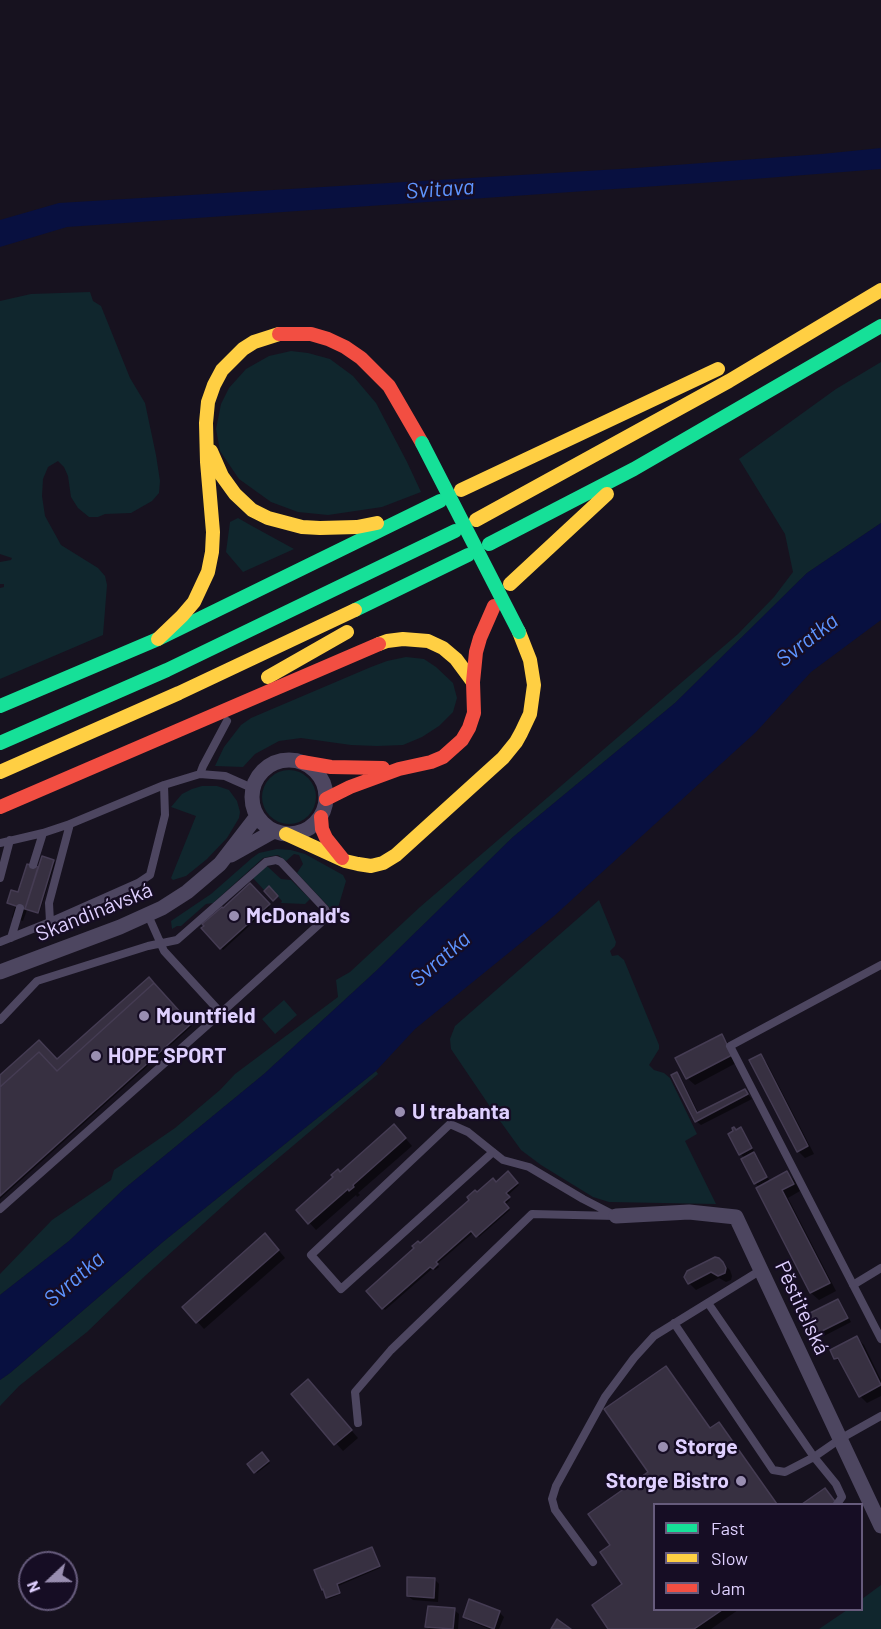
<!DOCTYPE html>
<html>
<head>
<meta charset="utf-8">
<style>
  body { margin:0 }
  #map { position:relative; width:881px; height:1629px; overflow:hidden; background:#17121f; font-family:Barlow,sans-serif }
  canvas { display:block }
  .legend { position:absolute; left:653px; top:1503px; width:210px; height:108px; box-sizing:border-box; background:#160d24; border:2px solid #665b7c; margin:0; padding:8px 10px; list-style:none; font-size:18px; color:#dfd0ff }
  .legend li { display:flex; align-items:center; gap:12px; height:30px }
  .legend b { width:30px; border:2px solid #665b7c }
  .north { position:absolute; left:18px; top:1551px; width:60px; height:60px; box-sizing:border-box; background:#160d24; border:2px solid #665b7c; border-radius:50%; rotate:248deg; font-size:16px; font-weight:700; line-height:24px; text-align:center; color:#dfd0ff }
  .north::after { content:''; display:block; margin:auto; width:21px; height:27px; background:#998eb1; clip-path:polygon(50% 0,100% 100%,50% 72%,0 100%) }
</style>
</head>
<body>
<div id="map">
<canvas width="881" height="1629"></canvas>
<ul class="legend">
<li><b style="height:8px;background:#16e098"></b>Fast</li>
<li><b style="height:8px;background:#ffcf43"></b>Slow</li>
<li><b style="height:8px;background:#f24e42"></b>Jam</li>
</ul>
<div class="north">N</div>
</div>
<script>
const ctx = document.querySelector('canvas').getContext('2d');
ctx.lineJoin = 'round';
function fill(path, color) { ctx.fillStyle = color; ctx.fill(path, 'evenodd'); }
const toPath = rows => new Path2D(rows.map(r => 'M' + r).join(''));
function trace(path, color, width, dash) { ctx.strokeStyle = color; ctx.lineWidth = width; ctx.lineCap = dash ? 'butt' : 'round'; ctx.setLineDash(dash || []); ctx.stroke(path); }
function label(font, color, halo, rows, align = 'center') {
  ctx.font = font + ' Barlow,sans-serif'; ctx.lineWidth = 4.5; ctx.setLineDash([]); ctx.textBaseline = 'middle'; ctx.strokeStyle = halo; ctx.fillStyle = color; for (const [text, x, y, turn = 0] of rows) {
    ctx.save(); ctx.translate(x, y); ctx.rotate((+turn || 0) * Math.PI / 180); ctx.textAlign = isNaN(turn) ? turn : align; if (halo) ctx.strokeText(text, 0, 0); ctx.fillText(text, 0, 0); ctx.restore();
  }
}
fill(toPath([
  [90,292,93,301,101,306,130,378,145,403,156,455,160,481,159,493,152,501,131,513,105,514,98,517,89,517,78,508,71,497,68,476,64,467,58,461,48,467,43,479,42,496,45,516,61,545,98,568,105,576,107,585,103,635,0,679,0,588,4,587,4,584,0,584,0,562,11,560,12,558,0,554,0,301,31,294],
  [291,351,308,353,330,359,353,376,376,403,407,462,421,492,382,507,328,515,298,512,271,502,239,479,220,451,216,429,221,404,229,388,246,369,269,356],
  [881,362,881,523,807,573,675,703,513,837,376,971,264,1074,124,1189,69,1241,0,1295,0,1274,52,1220,111,1180,114,1170,175,1128,220,1090,235,1074,338,997,336,980,350,972,420,907,738,634,774,597,793,572,785,534,739,459,836,389],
  [238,518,252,526,294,549,243,572,226,552,230,522],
  [406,657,424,659,436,667,453,683,457,698,453,712,439,726,422,737,403,745,377,746,351,745,301,738,279,741,255,754,243,767,215,766,224,747,241,725,251,718,371,667,387,661],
  '262 797a27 27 0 1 1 54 0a27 27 0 1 1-54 0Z',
  [202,786,217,786,229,790,237,801,240,812,239,818,227,838,207,859,186,876,173,880,171,878,196,816,171,807,182,794,192,789],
  [277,849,291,850,305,854,343,875,346,881,337,911,333,916,331,909,297,873,303,864,299,855,294,854,286,861,278,855,272,856,263,858,213,903,206,904,181,926,177,926,172,929,171,921,211,894,252,858,259,853],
  [267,866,281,879,291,880,310,899,305,904,281,903,282,901,269,887,264,890,253,878],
  [599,900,616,942,615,946,610,951,612,956,618,955,624,960,659,1045,659,1049,649,1065,654,1070,664,1073,670,1078,697,1134,685,1141,716,1204,609,1202,593,1197,541,1165,521,1150,495,1114,451,1049,450,1039,455,1026],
  [284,1000,297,1015,275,1034,262,1019],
  [376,1071,378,1074,243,1188,146,1275,87,1332,19,1386,0,1406,0,1380,10,1373,164,1241],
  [881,1585,881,1629,819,1629,847,1610,862,1610,862,1599]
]), '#10262d');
fill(toPath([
  [881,148,881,169,715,182,67,227,0,247,0,220,59,203,636,168,822,154],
  [881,523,881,620,811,672,756,732,554,916,415,1029,376,1071,164,1241,10,1373,0,1380,0,1295,69,1241,124,1189,264,1074,376,971,513,837,675,703,807,573]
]), '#081040');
fill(toPath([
  [54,861,55,863,39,914,27,910,23,921,14,919,12,917,28,865,39,869],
  [250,885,270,907,223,950,203,929],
  [149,979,192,1026,0,1199,0,1077,57,1061],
  [721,1035,728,1043,738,1062,695,1085,687,1078],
  [760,1056,767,1063,814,1154,805,1158,798,1151],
  [676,1074,681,1078,699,1114,745,1091,752,1099,701,1125,696,1121],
  [741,1129,745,1134,755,1153,754,1154,758,1158,770,1182,787,1173,794,1180,800,1191,788,1198,836,1291,819,1300,811,1293,758,1189,760,1188,755,1183,745,1158,740,1154],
  [401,1133,412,1146,358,1193,360,1195,357,1197,356,1195,316,1230,298,1210,340,1173],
  [508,1174,519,1185,507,1196,510,1200,505,1205,510,1210,479,1237,474,1232,437,1264,439,1267,435,1270,433,1268,385,1310,368,1291,478,1194,497,1184],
  [272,1242,285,1258,204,1329,184,1307],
  [719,1259,730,1270,732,1276,731,1280,726,1282,719,1278,696,1290,689,1283],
  [838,1301,842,1305,851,1322,824,1336,819,1332],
  [857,1338,864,1345,881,1380,881,1396,867,1403,860,1396,843,1366,836,1358],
  [666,1368,673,1375,711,1429,719,1424,726,1431,778,1504,654,1504,654,1610,738,1610,711,1629,610,1629,624,1584,612,1546,650,1472],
  [315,1388,358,1438,343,1451,293,1395],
  [262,1454,270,1463,257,1473,249,1464],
  [372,1549,380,1568,338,1586,341,1594,329,1599,323,1589],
  [435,1580,439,1584,438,1602,413,1600,408,1596],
  [454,1610,459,1614,458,1629,429,1629,427,1626],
  [499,1612,504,1617,499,1629,489,1629,469,1621,464,1616]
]), '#0007');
const building = toPath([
  [42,856,54,860,38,913,25,909,42,856],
  [27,864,38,867,25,909,7,903,11,890,18,892,27,864],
  [250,883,270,904,220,949,201,928,204,926,202,924,222,907,223,908,250,883],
  [269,886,278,896,273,901,264,891,269,886],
  [149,977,154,983,57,1071,39,1052,0,1087,0,1075,39,1040,57,1059,149,977],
  [154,983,191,1024,0,1196,0,1087,39,1052,57,1071,154,983],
  [722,1034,732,1055,686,1079,675,1058,722,1034],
  [761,1054,808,1146,797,1152,749,1060,761,1054],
  [677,1072,697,1113,745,1089,748,1094,695,1122,671,1075,677,1072],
  [394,1124,406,1138,353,1185,354,1187,349,1191,348,1189,308,1224,296,1210,333,1177,331,1175,338,1169,340,1172,394,1124],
  [734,1127,736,1130,741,1127,752,1148,739,1155,728,1134,733,1131,732,1128,734,1127],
  [754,1152,767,1177,754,1184,741,1159,754,1152],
  [508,1171,518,1183,506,1193,510,1197,504,1202,509,1208,476,1237,471,1231,436,1262,438,1264,433,1269,430,1267,382,1309,366,1291,414,1248,412,1246,418,1241,420,1243,469,1200,467,1197,475,1190,477,1192,493,1178,496,1182,508,1171],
  [787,1171,794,1184,782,1190,830,1283,810,1293,756,1188,787,1171],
  [265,1233,279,1250,196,1323,182,1307,265,1233],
  [715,1257,719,1258,723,1262,726,1268,725,1273,718,1276,711,1272,688,1284,684,1277,687,1271,715,1257],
  [838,1299,848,1318,818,1333,808,1314,838,1299],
  [857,1336,881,1385,859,1397,838,1358,834,1359,830,1350,857,1336],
  [666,1366,710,1428,719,1422,777,1504,654,1504,654,1610,722,1610,694,1629,608,1629,592,1605,622,1584,600,1552,610,1545,588,1514,648,1472,604,1409,666,1366],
  [308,1379,352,1430,334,1445,291,1394,308,1379],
  [262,1452,269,1461,254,1473,247,1464,262,1452],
  [825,1488,837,1504,802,1504,825,1488],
  [372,1547,380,1566,337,1584,340,1593,326,1598,323,1589,322,1590,314,1570,372,1547],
  [407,1577,435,1578,434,1598,407,1596,407,1577],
  [469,1599,500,1611,494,1629,463,1617,469,1599],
  [428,1606,455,1608,453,1629,425,1627,428,1606],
  [557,1619,571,1629,551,1629,557,1619]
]);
fill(building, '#373041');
trace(building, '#453c53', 1.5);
trace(toPath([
  [200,774,203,766,227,721],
  [0,843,43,833,70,824,164,785,200,774,225,776,252,788],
  [33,865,43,833],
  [0,878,10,840],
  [148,915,164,951,221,1013],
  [50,922,138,883,150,875,165,815,164,785],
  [11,938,20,908],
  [0,942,50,922,49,903,70,824],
  [881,965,730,1046,881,1339],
  [0,1020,37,981,148,946,177,940,266,862,276,860,281,862,325,909,327,914,326,918,221,1013,0,1209],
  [853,1285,881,1268],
  [708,1303,814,1457,836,1484,842,1497,837,1504],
  [674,1323,773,1470,785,1472,814,1457,840,1439,881,1416],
  [358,1423,355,1392,391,1350,532,1214,616,1216,583,1199,529,1167,503,1160,468,1132,450,1124,311,1255,341,1289,493,1152],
  [593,1562,555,1510,552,1499,556,1486,605,1397,634,1358,654,1336,761,1270]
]), '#4d4660', 8);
trace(toPath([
  '252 797a37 37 0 1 1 74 0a37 37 0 1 1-74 0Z',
  [231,855,274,831],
  [0,972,120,927,162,908,187,892,220,864,257,816],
  [616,1216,689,1212,736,1217,881,1526]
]), '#4d4660', 15);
trace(toPath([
  [489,544,634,469,881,326],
  [355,610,468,555],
  [0,706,158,639,440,501],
  [0,743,167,670,455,531]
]), '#16e098', 14);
trace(toPath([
  [211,451,222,476,235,494,252,510,268,518,302,527,320,528,357,527,377,523],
  [461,490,718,369],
  [476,520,729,381,881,290],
  [510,584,607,494],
  [158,639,182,616,194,602,208,572,212,552,213,532,207,462,206,423,208,402,214,385,222,370,243,349,254,342,279,334],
  [379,644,387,641,403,639,428,641,443,648,456,659,473,682],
  [268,677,347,632],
  [0,772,179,693,355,610],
  [286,834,345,861,358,864,371,866,383,863,396,855,503,758,516,742,521,733,530,714,534,685,530,660,519,632]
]), '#ffcf43', 14);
trace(toPath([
  [279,334,311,334,328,339,345,347,361,358,389,386,422,443],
  [302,762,331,767,383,768],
  [326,799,350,787,399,769,431,762,443,757,462,740,469,728,474,713,473,682,476,652,480,638,494,606],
  [0,807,379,644],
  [321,817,322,829,326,838,342,858]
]), '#f24e42', 14);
trace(toPath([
  [422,443,519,632]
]), '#16e098', 14);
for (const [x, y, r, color] of [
  [234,916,6,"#998eb1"],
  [144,1016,6,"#998eb1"],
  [96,1056,6,"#998eb1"],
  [400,1112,6,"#998eb1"],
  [663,1447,6,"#998eb1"],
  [741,1481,6,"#998eb1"]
]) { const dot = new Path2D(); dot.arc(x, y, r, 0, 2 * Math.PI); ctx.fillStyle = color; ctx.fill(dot); trace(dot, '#160d24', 2); }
label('21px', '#dfd0ff', '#160d24', [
  ["Skandinávská",94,912,-22],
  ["Pěstitelská",802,1308,65]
]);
label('bold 21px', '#dfd0ff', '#160d24', [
  ["McDonald's",246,916],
  ["Mountfield",156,1016],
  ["HOPE SPORT",108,1056],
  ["U trabanta",412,1112],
  ["Storge",675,1447],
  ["Storge Bistro",729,1481,"right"]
], 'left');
label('italic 22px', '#5e94ff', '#160d24', [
  ["Svitava",440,189,-4],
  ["Svratka",807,640,-38],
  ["Svratka",440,959,-41],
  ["Svratka",74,1279,-41]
]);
</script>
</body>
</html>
